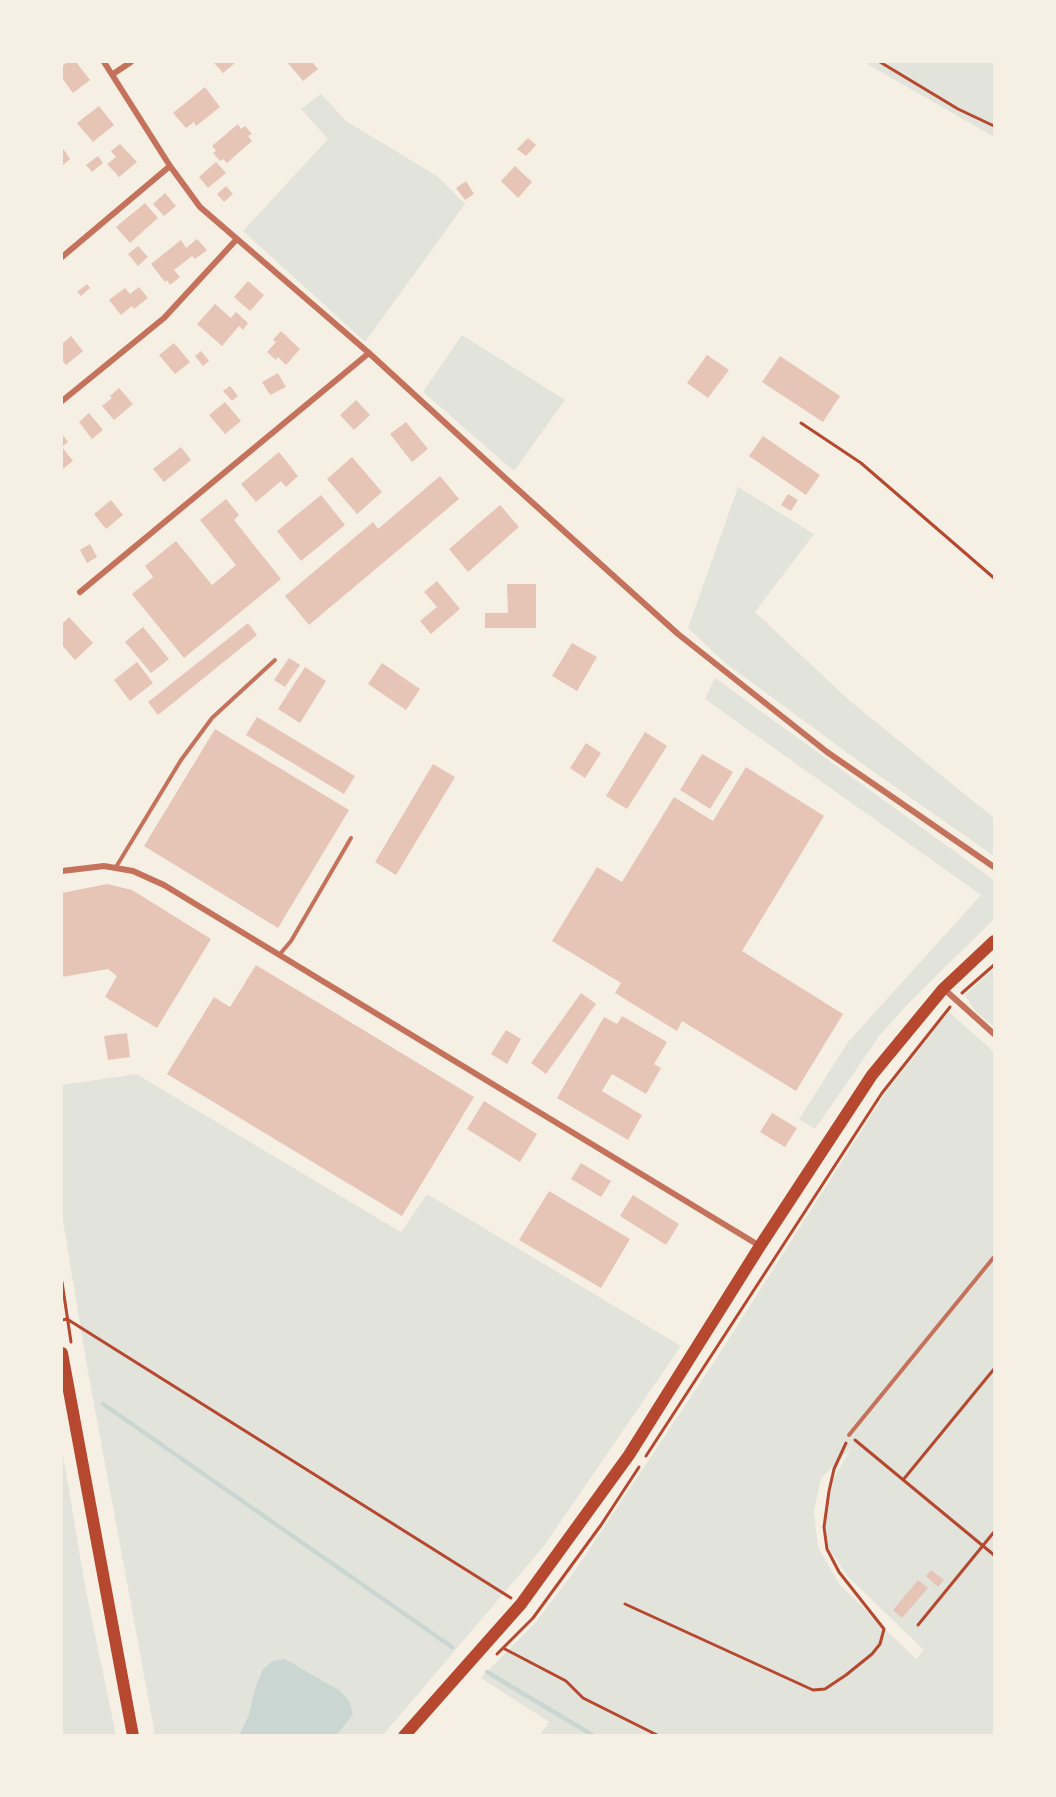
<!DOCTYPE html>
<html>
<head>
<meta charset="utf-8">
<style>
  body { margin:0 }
  #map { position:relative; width:1056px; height:1797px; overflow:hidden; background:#f6efe4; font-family:"DejaVu Sans",sans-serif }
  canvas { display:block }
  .frame { position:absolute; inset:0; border:63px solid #f6efe4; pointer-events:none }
</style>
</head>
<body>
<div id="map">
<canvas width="1056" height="1797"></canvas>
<div class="frame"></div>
</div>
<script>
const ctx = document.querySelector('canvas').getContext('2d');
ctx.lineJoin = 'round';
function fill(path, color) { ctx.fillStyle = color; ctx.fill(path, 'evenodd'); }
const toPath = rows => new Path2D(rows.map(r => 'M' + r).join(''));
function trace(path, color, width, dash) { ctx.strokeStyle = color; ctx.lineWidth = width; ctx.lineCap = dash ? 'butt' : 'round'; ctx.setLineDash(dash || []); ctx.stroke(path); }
fill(toPath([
  [864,62,994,62,994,137,954,114],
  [321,94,346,121,437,176,465,204,365,342,243,231,328,139,301,109],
  [462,335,565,400,514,471,423,392],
  [738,487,814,534,755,612,850,701,994,818,994,856,861,763,724,662,688,628],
  [715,678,994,880,994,919,907,1005,880,1035,815,1129,799,1119,848,1042,981,895,705,699],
  [994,969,994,1027,976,1012,965,995],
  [949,1012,994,1052,994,1735,540,1735,549,1722,481,1678,535,1623,574,1572,712,1365,885,1094],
  [851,1448,831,1483,825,1512,828,1547,847,1576,924,1650,916,1659,840,1585,818,1547,814,1511,821,1478],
  [136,1074,401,1232,427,1194,681,1346,544,1546,383,1735,337,1735,353,1714,255,1689,248,1717,239,1735,155,1735,87,1366,62,1215,62,1085],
  [62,1449,86,1591,116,1735,62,1735]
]), '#e2e4dc');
fill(toPath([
  [285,1659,340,1691,349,1701,353,1714,337,1735,239,1735,248,1717,255,1689,263,1669,273,1661]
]), '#c9d6d2');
trace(toPath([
  [103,1404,452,1647],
  [487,1672,594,1736]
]), '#c9d6d2', 4.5);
fill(toPath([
  [68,62,76,62,90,80,73,93,62,78,62,66],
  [213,62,236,62,223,73],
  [287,62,312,62,318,69,303,81],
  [205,87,220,107,196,126,194,122,186,128,173,113],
  [99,106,114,125,93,142,77,123],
  [238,124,241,129,245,126,252,134,248,136,252,141,227,163,223,159,220,161,213,153,216,151,212,146],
  [528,138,536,145,526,156,517,149],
  [120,144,137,162,119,177,107,164,116,157,111,151],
  [62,147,70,159,62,166],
  [98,156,103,163,92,172,86,165],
  [216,162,226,173,208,188,199,177],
  [515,166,532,182,518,198,501,181],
  [466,181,474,194,465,200,456,188],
  [226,186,233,194,224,202,217,194],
  [165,193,176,206,164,216,153,204],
  [145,203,158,218,130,243,116,227],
  [197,239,207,250,195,259,192,256,174,270,180,277,170,285,167,280,165,282,151,264,181,240,186,248],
  [138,246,148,257,138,266,128,254],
  [248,281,264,295,250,311,234,297],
  [87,284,90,288,81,296,77,292],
  [139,287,148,298,134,309,132,306,121,315,109,300,125,288,130,294],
  [215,304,231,318,236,312,248,323,243,330,239,326,222,346,197,324],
  [281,331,300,349,286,365,278,357,276,360,267,352,276,342,273,340],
  [71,336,83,351,66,365,62,360,62,344],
  [174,343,190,362,175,374,159,355],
  [201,351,209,361,203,366,195,356],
  [707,355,729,370,708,398,687,383],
  [780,356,840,396,823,422,762,382],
  [278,373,286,387,270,395,262,382],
  [230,386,238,396,232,401,223,391],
  [119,388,133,404,114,420,102,406,112,398,110,396],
  [356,400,370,415,354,430,340,415],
  [225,402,241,421,225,434,209,415],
  [89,413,103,430,92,439,79,422],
  [406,422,428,449,412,462,390,434],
  [62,434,68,442,62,447,73,461,63,469,62,466],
  [763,436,820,475,806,495,749,456],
  [181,447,191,460,164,482,153,469],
  [279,452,298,476,286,487,281,481,256,502,241,484],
  [352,457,382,492,357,514,327,479],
  [440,476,459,499,309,625,285,596,373,522,378,529],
  [788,494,798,500,791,511,781,505],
  [321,495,345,525,301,561,277,531],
  [226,499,239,515,234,520,281,579,184,658,132,594,153,577,145,566,176,541,212,585,236,565,200,520],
  [111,500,123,515,106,529,94,514],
  [500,505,519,527,468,572,449,549],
  [90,544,97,557,87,563,80,550],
  [437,581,460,609,431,634,420,621,437,607,424,592],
  [507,584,536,584,536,628,485,628,485,613,508,613],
  [69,617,93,643,75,660,62,645,62,624],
  [248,623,257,635,158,715,148,702],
  [143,627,169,659,151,673,125,642],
  [572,643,597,657,577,691,552,676],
  [289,658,300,665,285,687,274,680],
  [137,662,153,683,130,701,114,680],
  [382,663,420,689,406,710,368,684],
  [305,667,326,681,300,723,278,709],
  [257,717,355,776,344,794,246,735],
  [215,729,349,810,278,928,144,846],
  [645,732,667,746,627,809,606,796],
  [586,743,601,753,585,778,570,768],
  [702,754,733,772,710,809,680,790],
  [433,764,455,777,396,875,375,862],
  [746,767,824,816,742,951,843,1014,796,1091,682,1021,677,1031,615,993,621,983,552,941,597,867,622,882,674,797,713,821],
  [107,884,132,890,211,939,157,1028,105,997,117,976,108,969,62,977,62,893],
  [256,965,474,1097,402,1216,167,1074,214,997,230,1007],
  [581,993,596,1004,546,1074,531,1063],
  [622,1016,667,1042,654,1064,661,1068,646,1094,612,1074,602,1091,642,1115,628,1140,557,1098,604,1017,617,1024],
  [506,1030,521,1039,507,1064,491,1054],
  [127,1033,130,1057,108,1060,104,1036],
  [484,1101,537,1134,520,1162,467,1129],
  [772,1113,797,1128,785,1147,760,1132],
  [581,1163,611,1181,601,1197,571,1179],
  [549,1191,630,1239,601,1288,519,1240],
  [633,1195,679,1224,666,1245,620,1216],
  [931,1570,944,1580,938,1587,926,1576],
  [918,1580,928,1588,902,1618,893,1610]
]), '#e6c5b7');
trace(toPath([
  [880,62,958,109,994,126],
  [801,423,861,463,994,578],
  [962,993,994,965],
  [62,1282,71,1342],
  [62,1320,67,1319,511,1598],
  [855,1440,994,1555],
  [646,1456,882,1093,950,1007],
  [903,1480,994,1369],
  [625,1604,813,1690,825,1689,846,1675,872,1654,880,1644,884,1629,839,1572,827,1549,824,1527,829,1491,834,1469,846,1443],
  [918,1625,994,1532],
  [503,1648,566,1681,583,1698,659,1736],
  [497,1654,533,1618,601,1525,639,1467]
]), '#b5482f', 3);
trace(toPath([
  [116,867,181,760,212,718,275,660],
  [280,954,291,941,351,838],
  [849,1435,994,1257]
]), '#c5725c', 4);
trace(toPath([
  [104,62,170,166,200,207,369,353,504,477,678,634,827,752,994,867],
  [113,74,131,62],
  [62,257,170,166],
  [62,401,164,318,236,240],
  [80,592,369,353],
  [62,871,104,866,133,871,164,885,760,1246],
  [944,989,994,1034]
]), '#c5725c', 6);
trace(toPath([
  [62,1353,133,1736],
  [404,1736,521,1604,629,1455,760,1246,872,1075,943,989,994,941]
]), '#b5482f', 12);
</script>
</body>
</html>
